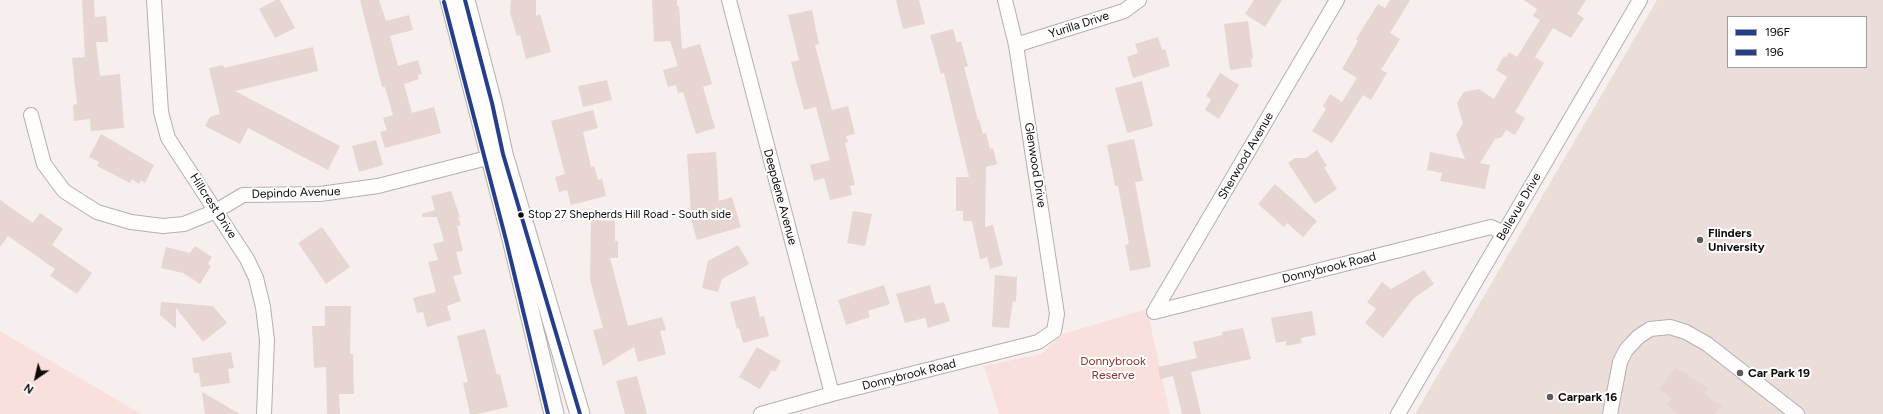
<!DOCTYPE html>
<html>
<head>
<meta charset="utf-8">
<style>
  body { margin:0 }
  #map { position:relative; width:1883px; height:414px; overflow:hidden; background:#f6efee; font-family:Figtree,sans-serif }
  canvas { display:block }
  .legend { position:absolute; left:1727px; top:16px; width:140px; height:52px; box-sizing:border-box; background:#fff; border:1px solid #9f9d9d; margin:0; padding:5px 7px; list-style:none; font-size:12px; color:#0e0a0a }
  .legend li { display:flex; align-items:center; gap:8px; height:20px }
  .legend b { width:20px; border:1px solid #9f9d9d }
  .north { position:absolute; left:16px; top:358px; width:40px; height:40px; -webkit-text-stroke:3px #fff; paint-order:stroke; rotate:214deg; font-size:11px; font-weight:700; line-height:16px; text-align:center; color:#0e0a0a }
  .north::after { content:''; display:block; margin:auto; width:14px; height:18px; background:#0e0a0a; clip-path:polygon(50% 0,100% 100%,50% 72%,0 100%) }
</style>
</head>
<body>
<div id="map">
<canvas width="1883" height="414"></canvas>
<ul class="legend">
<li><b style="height:5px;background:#243e8c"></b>196F</li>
<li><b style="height:5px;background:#243e8c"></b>196</li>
</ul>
<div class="north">N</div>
</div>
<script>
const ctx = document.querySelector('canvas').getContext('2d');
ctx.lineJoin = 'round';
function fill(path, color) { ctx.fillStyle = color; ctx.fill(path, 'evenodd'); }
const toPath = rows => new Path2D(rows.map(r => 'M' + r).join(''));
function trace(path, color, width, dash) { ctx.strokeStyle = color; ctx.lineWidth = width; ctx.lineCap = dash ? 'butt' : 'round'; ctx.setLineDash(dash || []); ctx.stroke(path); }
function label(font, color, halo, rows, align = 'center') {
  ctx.font = font + ' Figtree,sans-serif'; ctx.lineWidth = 4; ctx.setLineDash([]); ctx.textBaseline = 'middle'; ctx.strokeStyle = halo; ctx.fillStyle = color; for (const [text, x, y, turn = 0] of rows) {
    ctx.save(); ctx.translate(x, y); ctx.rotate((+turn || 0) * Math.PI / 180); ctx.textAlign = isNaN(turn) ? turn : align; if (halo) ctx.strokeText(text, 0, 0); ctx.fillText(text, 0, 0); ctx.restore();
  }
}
fill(toPath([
  [1657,0,1883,0,1883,414,1415,414],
  [1728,17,1866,17,1866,67,1728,67]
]), '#ebddda');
fill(toPath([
  [1147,309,1170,414,999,414,984,366,1041,354,1063,334],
  [0,331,68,371,141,414,0,414]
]), '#fae0dc');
fill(toPath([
  [82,0,94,0,95,17,106,16,108,42,96,42,100,76,120,74,124,128,91,131,90,119,74,121,73,105,77,104,72,58,85,57],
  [276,0,280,0,295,28,275,38,259,9],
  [360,0,379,0,386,21,409,15,413,30,390,36,398,66,418,60,422,74,418,75,419,79,404,84,412,113,434,107,441,133,385,148,380,132,387,130,383,118,393,115,385,87,382,87],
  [511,0,536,0,536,16,540,14,551,52,526,59,520,35,517,36,510,13],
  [652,0,677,0,677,6,679,6,682,49,700,44,712,84,703,87,715,128,696,134,683,92,678,93,676,85,668,87,663,70,678,66,670,41,654,42],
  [896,0,919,0,925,24,903,29],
  [1254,0,1282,0,1265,27,1245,14],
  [1390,0,1410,0,1390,33,1400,39,1381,70,1387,73,1371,100,1363,95,1332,143,1312,131,1326,109,1323,106,1330,94,1342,102,1357,78,1342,69,1358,41,1356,39,1378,4,1385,8],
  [1524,0,1586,0,1577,14,1584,18,1571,38,1553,28,1535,57,1544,63,1515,112,1525,118,1515,135,1506,130,1502,137,1495,139,1480,163,1490,165,1485,189,1440,181,1442,173,1427,170,1430,152,1465,159,1456,135,1463,123,1457,103,1464,92,1479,89,1494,99,1507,77,1496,70,1504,56,1506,58,1509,52,1517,57,1540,20,1533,16,1537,9],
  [812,10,819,44,815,45,832,110,848,106,855,134,846,136,848,142,845,143,855,185,850,186,852,195,830,200,824,178,814,181,810,165,830,160,816,107,804,110,791,62,799,60,788,15],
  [1248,21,1253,58,1251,59,1252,67,1230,70,1224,24],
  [953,29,957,43,961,41,968,66,964,67,978,120,979,119,983,134,986,133,990,149,993,148,997,164,986,167,985,227,993,225,1003,265,990,269,987,256,985,258,980,259,972,221,963,221,963,211,956,211,956,177,969,177,944,73,941,74,930,35],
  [1158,37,1162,50,1165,49,1170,66,1133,78,1127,57,1138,53,1135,44],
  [313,47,318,71,235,91,340,146,328,170,248,128,240,144,205,126,210,117,220,114,209,68,223,65,224,68],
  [1220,73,1239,85,1219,119,1205,110,1211,99,1206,96],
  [607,80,612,100,583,107,578,86],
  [1142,81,1153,126,1127,133,1115,88],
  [593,110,598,128,583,132,591,167,594,166,598,180,602,179,606,196,571,205,567,190,559,192,555,177,565,174,551,121],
  [101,134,154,165,145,183,141,180,139,184,132,179,130,183,97,166,99,162,89,157],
  [1134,139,1143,181,1135,182,1151,267,1130,271,1125,245,1129,244,1118,186,1115,186,1107,145],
  [376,140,383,165,359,172,352,146],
  [1317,150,1327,166,1324,167,1337,189,1315,204,1288,163,1295,158,1306,158],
  [716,152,719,201,732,197,741,227,697,240,689,213,691,213,687,154],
  [1275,184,1317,221,1303,237,1287,223,1284,227,1258,204],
  [451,191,460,217,458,217,461,225,457,226,463,251,456,252,462,274,453,276,461,301,447,306,451,320,427,327,423,312,417,313,413,298,436,292,428,262,438,260,433,244,444,241,437,217,422,217,422,214,435,210,431,196],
  [0,200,33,223,40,213,63,229,52,245,92,273,77,294,50,276,55,269,8,236,0,247],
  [853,211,872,214,865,246,847,243],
  [591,220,615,221,615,241,618,241,618,258,610,258,628,326,662,317,666,330,660,331,666,354,638,362,634,347,603,366,593,330,603,328,590,280],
  [322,227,350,267,326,284,298,243],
  [738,245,749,264,722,279,718,292,702,288,708,261],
  [195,246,212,257,208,264,211,266,200,284,183,273,161,268,166,247,190,253],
  [1424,270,1434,284,1414,298,1383,338,1365,323,1376,309,1367,302,1382,282,1391,289],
  [995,275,1017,277,1016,302,1013,301,1009,328,992,327],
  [884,285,890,304,868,311,870,317,846,325,838,300],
  [930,285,935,304,944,302,950,321,928,328,925,318,905,323,896,294],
  [755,296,760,317,764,316,769,336,743,343,739,328,737,329,730,302],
  [161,302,213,306,227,323,203,342,176,308,176,329,160,315],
  [325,306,351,306,350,354,353,354,354,394,339,394,340,414,327,414,326,367,314,368,312,326,325,326],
  [1312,311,1316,335,1301,338,1302,343,1286,346,1286,341,1276,343,1271,318],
  [1243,328,1251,359,1191,372,1201,414,1182,414,1173,376,1160,379,1158,367,1197,358,1193,342,1223,335,1222,332],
  [485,329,497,375,500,374,508,407,477,414,470,414,463,383,468,382,457,336],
  [757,347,781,361,775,372,772,370,760,389,739,377],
  [231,352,234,368,228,369,230,383,201,387,199,373,194,373,192,358],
  [1675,367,1708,388,1704,394,1722,406,1715,414,1680,414,1667,405,1672,398,1659,390],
  [637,376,647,414,625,414,616,381],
  [202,392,240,414,205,414]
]), '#e6d5d2');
const street = toPath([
  [154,0,161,112,168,138,247,259,256,278,263,307,267,340,264,414],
  [729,0,832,394],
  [1016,45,1124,11,1139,0],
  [31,115,44,164,64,191,97,212,131,222,163,226,184,224,216,211,243,195,320,194,378,186,499,155],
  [1154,312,1337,0],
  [1154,312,1491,227,1504,233],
  [761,414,832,394,1038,342,1054,331,1057,314,1016,45,1005,0],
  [1398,414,1640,0],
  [1610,414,1620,362,1626,350,1638,337,1650,329,1670,327,1686,332,1707,344,1797,414]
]);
const secondary = toPath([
  [450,0,512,239,554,414],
  [465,0,492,103,503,154,580,414]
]);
trace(street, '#b5afaf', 16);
trace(secondary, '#b5afaf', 21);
trace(street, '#fefdfc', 14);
trace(secondary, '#fefdfc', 19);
trace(toPath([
  [465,0,492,103,503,154,580,414]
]), '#243e8c', 4);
trace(toPath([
  [444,2,506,240,548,414]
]), '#243e8c', 4);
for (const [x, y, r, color] of [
  [521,215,3.5,"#0e0a0a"],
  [1700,240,4,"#5f5a5a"],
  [1740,373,4,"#5f5a5a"],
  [1550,397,4,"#5f5a5a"]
]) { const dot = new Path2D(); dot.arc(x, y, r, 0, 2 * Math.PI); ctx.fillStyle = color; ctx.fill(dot); trace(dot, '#fff', 1.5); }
label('11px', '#0e0a0a', '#fff', [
  ["Stop 27 Shepherds Hill Road - South side",528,215]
], 'left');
label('12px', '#0e0a0a', '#fff', [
  ["Yurilla Drive",1079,25,-18],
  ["Sherwood Avenue",1246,156,-60],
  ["Glenwood Drive",1035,165,81],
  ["Depindo Avenue",296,193,-2],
  ["Deepdene Avenue",780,197,75],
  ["Hillcrest Drive",213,206,57],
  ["Bellevue Drive",1519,207,-60],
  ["Donnybrook Road",1329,268,-14],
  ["Donnybrook Road",909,375,-14]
]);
label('bold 12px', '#0e0a0a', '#fff', [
  ["Flinders",1708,233],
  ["University",1708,247],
  ["Car Park 19",1748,373],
  ["Carpark 16",1558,397]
], 'left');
label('12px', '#8a352b', '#fff', [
  ["Donnybrook",1113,361],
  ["Reserve",1113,375]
]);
</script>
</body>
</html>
